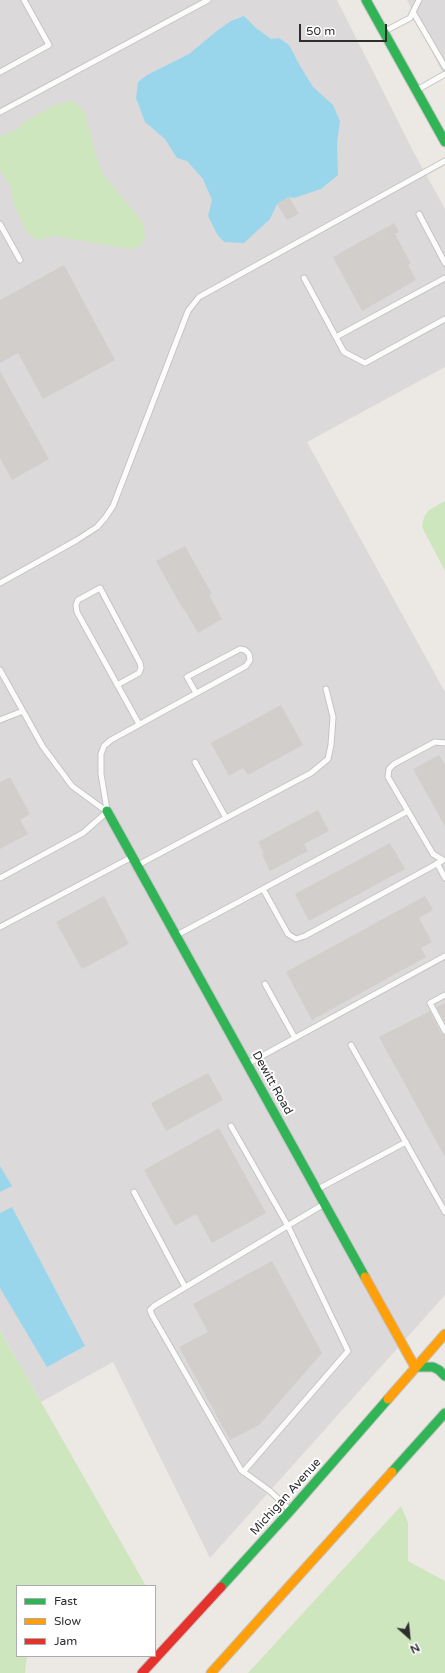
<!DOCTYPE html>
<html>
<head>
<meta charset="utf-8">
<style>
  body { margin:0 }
  #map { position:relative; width:445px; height:1673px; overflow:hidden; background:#ece8e4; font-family:"Varela Round",sans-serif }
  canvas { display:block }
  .legend { position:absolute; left:16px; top:1585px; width:140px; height:72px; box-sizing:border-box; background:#fff; border:1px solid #ababab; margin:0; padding:5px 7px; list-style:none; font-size:12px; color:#2e2e2e }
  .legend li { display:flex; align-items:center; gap:8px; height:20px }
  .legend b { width:20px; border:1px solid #ababab }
  .north { position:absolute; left:389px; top:1617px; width:40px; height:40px; -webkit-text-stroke:3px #fff; paint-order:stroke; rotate:153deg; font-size:11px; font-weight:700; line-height:16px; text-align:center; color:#2e2e2e }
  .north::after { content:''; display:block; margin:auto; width:14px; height:18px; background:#2e2e2e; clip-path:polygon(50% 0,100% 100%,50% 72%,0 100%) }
  .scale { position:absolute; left:299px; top:24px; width:88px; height:18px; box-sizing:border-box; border:2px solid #2e2e2e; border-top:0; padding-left:5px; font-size:12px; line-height:14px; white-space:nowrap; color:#2e2e2e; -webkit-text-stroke:3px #fff; paint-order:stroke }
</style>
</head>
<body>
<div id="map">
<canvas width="445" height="1673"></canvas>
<ul class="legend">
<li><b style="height:5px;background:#30b455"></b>Fast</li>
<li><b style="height:5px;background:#ff9f0a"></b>Slow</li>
<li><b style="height:5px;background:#e5322d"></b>Jam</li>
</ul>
<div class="north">N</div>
<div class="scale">50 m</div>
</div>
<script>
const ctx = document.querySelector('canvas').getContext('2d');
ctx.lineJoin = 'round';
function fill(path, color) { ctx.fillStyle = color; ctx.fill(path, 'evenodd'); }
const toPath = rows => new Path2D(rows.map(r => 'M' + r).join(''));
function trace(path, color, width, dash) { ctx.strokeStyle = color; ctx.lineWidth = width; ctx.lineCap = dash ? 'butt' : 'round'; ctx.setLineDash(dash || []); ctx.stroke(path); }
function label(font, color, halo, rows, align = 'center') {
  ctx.font = font + ' "Varela Round",sans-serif'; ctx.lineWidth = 4; ctx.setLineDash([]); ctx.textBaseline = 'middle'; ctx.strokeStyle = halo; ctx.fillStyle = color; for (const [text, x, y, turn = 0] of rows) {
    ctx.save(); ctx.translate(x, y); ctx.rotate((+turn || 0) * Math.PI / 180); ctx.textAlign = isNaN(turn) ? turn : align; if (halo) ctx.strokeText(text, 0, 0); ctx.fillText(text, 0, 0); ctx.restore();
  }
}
fill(toPath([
  [0,0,337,0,413,151,445,209,445,367,307,442,445,692,445,1295,210,1558,113,1362,41,1402,0,1330],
  [407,0,445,0,445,78]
]), '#dcd9db');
fill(toPath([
  [69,101,74,102,84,110,97,159,104,175,143,223,145,239,139,247,132,249,54,236,39,240,33,238,27,232,14,205,10,185,0,171,0,137,19,128,24,122,53,106],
  [445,501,445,571,422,527,424,517,429,510],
  [0,1330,146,1586,17,1586,17,1656,27,1656,25,1673,0,1673],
  [401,1506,408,1523,408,1561,445,1581,445,1673,248,1673]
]), '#cee6be');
fill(toPath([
  [244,16,256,28,271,39,279,38,289,45,300,66,313,87,333,105,340,121,337,143,338,175,321,189,294,198,289,197,277,204,270,219,244,243,224,242,217,234,208,216,212,200,203,179,187,161,177,158,165,139,145,122,136,98,138,82,147,75,189,54,218,30,231,21],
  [0,1166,12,1186,0,1192],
  [12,1207,85,1346,47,1367,0,1288,0,1213]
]), '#99d6ec');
fill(toPath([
  [289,197,299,214,287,220,277,204],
  [394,223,399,232,395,234,411,264,408,265,416,280,362,311,333,257],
  [64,265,115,360,43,399,18,353,0,363,0,300],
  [0,371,49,459,12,480,0,458],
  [185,546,212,594,209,595,222,619,198,633,184,609,183,609,156,561],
  [281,705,303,745,248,775,243,768,229,776,211,743],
  [439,755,445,765,445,826,413,769],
  [10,777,30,814,20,820,28,834,0,849,0,782],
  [318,810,329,831,304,844,308,851,270,871,262,855,264,854,258,842],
  [390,843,405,869,309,921,295,894],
  [104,896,129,944,82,969,56,922],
  [425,896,433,910,419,918,432,942,421,948,426,957,312,1020,286,972],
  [445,1003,445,1023,437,1007],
  [430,1011,441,1033,445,1035,445,1157,379,1037],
  [208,1073,223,1100,166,1131,151,1103],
  [219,1128,266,1213,212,1243,196,1214,175,1226,144,1170],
  [272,1261,322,1353,259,1425,230,1440,179,1347,208,1332,193,1304]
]), '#d1cecb');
const lane = toPath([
  [413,12,445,67],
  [385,31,410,18,419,0],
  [0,72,49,45,24,0],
  [417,90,445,74],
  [0,112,208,0],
  [419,214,445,263],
  [0,224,20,260],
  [304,278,344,352,365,363,445,319],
  [336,337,445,278],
  [0,583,77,540,97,527,105,518,113,506,188,311,199,297,445,161],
  [0,670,43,747,72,786,106,811],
  [117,685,139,673,141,668,140,663,100,588,78,600,76,605,77,612,139,724],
  [0,720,23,711],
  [107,810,101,774,101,754,104,746,111,740,246,666,250,660,249,654,245,650,240,649,187,677,196,693],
  [226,818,311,773,328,759,331,745,333,717,326,689],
  [443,860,433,854,388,777,389,769,394,764,435,742,445,743],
  [437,863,445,878],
  [138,865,226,818,195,762],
  [0,878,83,833,107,812],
  [263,889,288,934,296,939,305,936,442,861],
  [0,927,132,857],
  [177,935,408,811],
  [265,984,295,1038],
  [445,995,430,1003,445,1031],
  [351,1045,445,1212],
  [249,1063,445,956],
  [231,1126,288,1226,348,1351,243,1472],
  [318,1189,406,1142],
  [134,1192,185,1287],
  [289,1509,270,1491,241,1470,152,1315,150,1310,154,1306,324,1204]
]);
const fast = toPath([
  [366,0,445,142],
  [107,811,365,1277],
  [415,1367,433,1367,439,1370,445,1376],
  [392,1472,445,1413],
  [221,1587,291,1510,388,1399]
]);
const slow = toPath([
  [365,1277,415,1367],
  [388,1399,445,1334],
  [211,1673,392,1472]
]);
const jam = toPath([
  [142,1673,221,1587]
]);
trace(lane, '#c5c4c5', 7);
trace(fast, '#c5c4c5', 11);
trace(slow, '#c5c4c5', 11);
trace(jam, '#c5c4c5', 11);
trace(lane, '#fcfcfb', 5);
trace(fast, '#30b455', 9);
trace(slow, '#ff9f0a', 9);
trace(jam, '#e5322d', 9);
label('12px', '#2e2e2e', '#fff', [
  ["Dewitt Road",272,1083,61],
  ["Michigan Avenue",286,1497,-48]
]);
</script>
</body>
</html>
